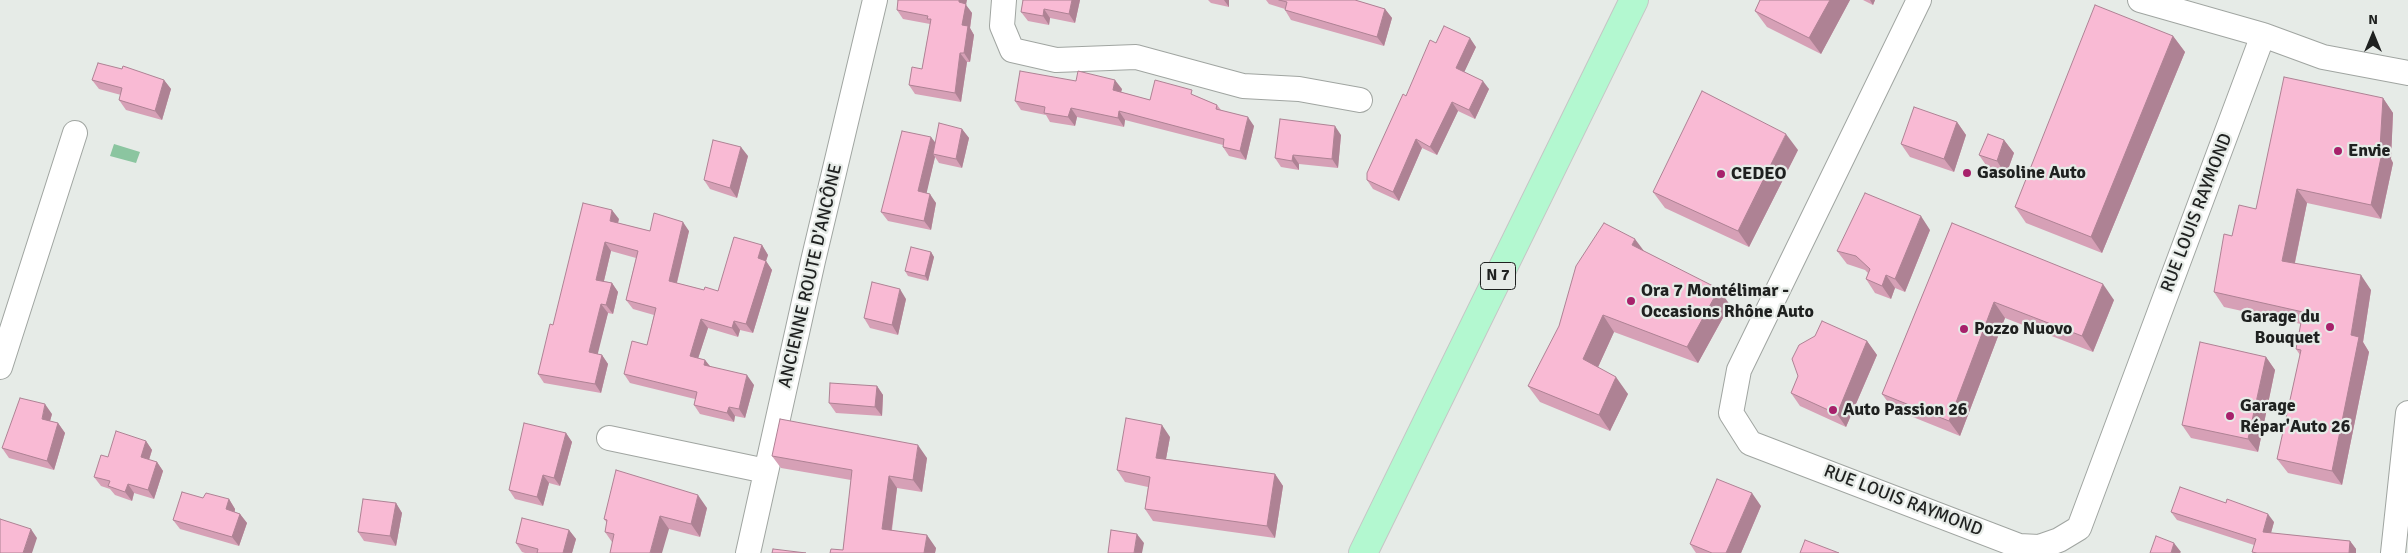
<!DOCTYPE html>
<html>
<head>
<meta charset="utf-8">
<style>
  body { margin:0 }
  #map { position:relative; width:2408px; height:553px; overflow:hidden; background:#e6ebe7; font-family:Signika,sans-serif }
  canvas { display:block }
  .north { position:absolute; left:2348px; top:10px; width:50px; height:50px; -webkit-text-stroke:4px #e6ebe7; paint-order:stroke; rotate:0deg; font-size:14px; font-weight:700; line-height:20px; text-align:center; color:#1f2120 }
  .north::after { content:''; display:block; margin:auto; width:18px; height:22px; background:#1f2120; clip-path:polygon(50% 0,100% 100%,50% 72%,0 100%) }
</style>
</head>
<body>
<div id="map">
<canvas width="2408" height="553"></canvas>
<div class="north">N</div>
</div>
<script>
const ctx = document.querySelector('canvas').getContext('2d');
ctx.lineJoin = 'round';
function fill(path, color) { ctx.fillStyle = color; ctx.fill(path, 'evenodd'); }
const toPath = rows => new Path2D(rows.map(r => 'M' + r).join(''));
function trace(path, color, width, dash) { ctx.strokeStyle = color; ctx.lineWidth = width; ctx.lineCap = dash ? 'butt' : 'round'; ctx.setLineDash(dash || []); ctx.stroke(path); }
function label(font, color, halo, rows, align = 'center') {
  ctx.font = font + ' Signika,sans-serif'; ctx.lineWidth = 4.5; ctx.setLineDash([]); ctx.textBaseline = 'middle'; ctx.strokeStyle = halo; ctx.fillStyle = color; for (const [text, x, y, turn = 0] of rows) {
    ctx.save(); ctx.translate(x, y); ctx.rotate((+turn || 0) * Math.PI / 180); ctx.textAlign = isNaN(turn) ? turn : align; if (halo) ctx.strokeText(text, 0, 0); ctx.fillText(text, 0, 0); ctx.restore();
  }
}
fill(toPath([
  [114,144,140,152,136,163,110,156]
]), '#8bc5a0');
const street = toPath([
  [1004,0,1002,26,1012,50,1056,60,1136,57,1243,86,1299,89,1360,100],
  [1919,0,1739,370,1731,413,1750,443,2019,546,2039,547,2059,540,2079,528,2263,35],
  [2140,0,2263,35,2323,57,2408,73],
  [0,367,75,133],
  [609,438,766,471],
  [748,553,813,261,875,0],
  [2393,553,2408,413]
]);
const primary = toPath([
  [1363,553,1634,0]
]);
trace(street, '#a0a5a1', 26);
trace(primary, '#c5c5c5', 30);
trace(street, '#fff', 24);
trace(primary, '#b3f8d0', 28);
fill(toPath([
  [1023,0,1080,0,1075,23,1050,18,1049,25,1028,21,1021,12],
  [1208,0,1229,0,1229,7,1211,3],
  [1266,0,1355,0,1385,9,1392,18,1384,46,1291,20,1285,10,1285,9,1269,4],
  [1760,0,1850,0,1821,54,1767,27,1755,11],
  [1863,0,1875,0,1873,5],
  [966,5,972,13,970,28,974,35,970,62,967,62,961,102,915,94,909,85,922,69,930,24,903,19,897,10],
  [2173,36,2185,52,2102,253,2026,223,2015,207],
  [1436,43,1476,47,1464,72,1489,89,1475,119,1458,111,1437,155,1422,148,1399,201,1373,189,1367,180,1406,96],
  [92,80,164,80,171,89,162,120,126,110,119,100,121,95,99,89],
  [1076,81,1122,89,1121,92,1150,100,1196,96,1217,105,1221,110,1254,126,1246,160,1229,156,1223,147,1223,145,1125,120,1124,127,1077,117,1075,126,1050,122,1046,115,1021,110,1015,101],
  [2383,98,2393,113,2391,159,2393,163,2381,219,2307,203,2295,263,2371,290,2363,342,2369,352,2342,485,2288,473,2277,459,2300,355,2296,349,2301,324,2224,307,2214,292,2232,236,2256,209],
  [1957,122,1966,135,1954,172,1910,157,1901,144],
  [962,129,969,138,962,168,939,163,935,157,926,193,936,203,931,230,888,221,881,212,935,142],
  [1341,135,1338,168,1299,164,1299,170,1281,167,1275,158],
  [2004,140,2014,153,2006,175,1988,168,1979,155],
  [1798,150,1749,247,1665,208,1653,192],
  [748,156,737,198,710,189,704,180],
  [619,219,618,223,650,231,689,231,677,283,704,290,718,291,762,245,768,255,766,261,772,270,753,333,740,330,738,337,708,328,698,358,705,360,710,366,754,385,745,418,735,416,734,422,700,414,694,405,695,399,630,383,624,374,647,345,654,315,633,309,626,300,636,258,611,251,604,281,612,283,618,292,613,314,608,313,597,354,602,355,608,364,601,393,544,383,538,374,553,325],
  [1952,223,2114,300,2093,352,2005,318,1960,436,1893,409,1882,394],
  [1930,230,1905,292,1895,288,1891,299,1875,293,1866,279,1868,273,1865,270,1847,264,1837,251],
  [1644,251,1730,305,1698,363,1614,332,1598,367,1628,394,1610,431,1540,402,1528,386],
  [931,252,934,257,928,281,908,276,905,271],
  [906,299,898,335,870,328,864,318],
  [1815,336,1867,341,1877,355,1846,427,1800,406,1791,393],
  [2266,357,2275,370,2258,452,2191,438,2182,425],
  [877,386,883,395,882,416,836,413,829,403],
  [52,414,50,421,58,423,65,433,54,470,9,458,2,448],
  [566,433,572,442,560,486,549,483,543,506,515,499,509,490],
  [1170,437,1166,459,1275,474,1283,486,1275,538,1153,521,1145,509,1148,487,1125,482,1117,470],
  [146,441,152,450,149,460,157,462,163,471,154,499,134,493,132,501,115,495,110,489,101,486,94,477,108,457],
  [772,456,927,458,922,492,897,488,892,530,936,548,935,553,830,553,843,550,851,480,781,468],
  [203,498,229,499,235,509,235,512,240,514,247,523,239,546,180,529,173,520],
  [396,503,402,513,396,546,364,541,358,532],
  [1761,506,1741,553,1696,553,1690,544],
  [707,508,700,537,669,529,612,542,605,532,607,523,604,519],
  [2171,512,2274,522,2271,533,2350,541,2356,549,2356,553,2253,553,2252,552,2254,545,2177,520],
  [569,530,576,539,572,553,525,553,522,552,516,543]
]), '#d6a0b6');
fill(toPath([
  [959,0,967,0,966,5,972,13,970,28,974,35,970,62,964,53,962,25,959,2],
  [1072,0,1080,0,1075,23,1069,14],
  [1224,0,1229,0,1229,7],
  [1830,0,1850,0,1821,54,1809,38],
  [1870,0,1875,0,1873,5],
  [1044,9,1050,18,1049,25,1043,16],
  [1385,9,1392,18,1384,46,1377,37],
  [2173,36,2185,52,2102,253,2091,237],
  [1470,38,1476,47,1462,77,1456,68],
  [960,53,967,62,961,102,955,93],
  [164,80,171,89,162,120,155,111],
  [1115,80,1122,89,1119,99,1113,90],
  [1483,81,1489,89,1475,119,1469,110],
  [2383,98,2393,113,2391,159,2393,163,2381,219,2371,205,2380,148],
  [1452,102,1458,111,1437,155,1430,147],
  [1071,108,1077,117,1075,126,1068,117],
  [1119,111,1125,120,1124,127,1118,118],
  [1248,117,1254,126,1246,160,1240,151],
  [1957,122,1966,135,1954,172,1944,159],
  [1335,126,1341,135,1338,168,1332,159],
  [962,129,969,138,962,168,956,159],
  [1786,134,1798,150,1749,247,1738,231],
  [931,137,938,146,933,154,935,157,925,200,918,191],
  [1416,139,1422,148,1399,201,1393,192],
  [2004,140,2014,153,2006,175,1997,161],
  [741,147,748,156,737,198,730,188],
  [1293,155,1299,164,1299,170,1292,161],
  [2297,189,2307,203,2292,276,2282,261],
  [930,194,936,203,931,230,924,221],
  [612,210,619,219,616,230,610,221],
  [1921,216,1930,230,1905,292,1895,279],
  [683,222,689,231,675,290,669,281],
  [1635,239,1647,255,1632,245],
  [605,242,611,251,602,289,596,280],
  [762,245,768,255,766,261,772,270,753,333,746,324,758,258],
  [931,252,934,257,928,281,925,276],
  [1886,275,1895,288,1891,299,1882,286],
  [2361,275,2371,290,2363,342,2369,352,2342,485,2332,471,2351,335],
  [612,283,618,292,613,314,606,305],
  [2103,284,2114,300,2093,352,2082,336],
  [900,289,906,299,898,335,892,325],
  [1719,289,1730,305,1698,363,1687,347],
  [1994,302,2005,318,1960,436,1949,421],
  [601,304,608,313,596,361,589,352],
  [1603,315,1614,332,1594,376,1583,359],
  [701,319,708,328,696,365,690,356],
  [734,321,740,330,738,337,732,328],
  [1867,341,1877,355,1846,427,1837,414],
  [602,355,608,364,601,393,595,384],
  [2266,357,2275,370,2258,452,2248,439],
  [705,360,712,369,704,365],
  [747,375,754,385,745,418,739,409],
  [1616,377,1628,394,1610,431,1599,415],
  [877,386,883,395,882,416,875,407],
  [45,404,52,414,48,428,42,419],
  [729,407,735,416,734,422,727,413],
  [58,423,65,433,54,470,47,461],
  [1162,425,1170,437,1164,470,1156,458],
  [566,433,572,442,560,486,554,478],
  [146,441,152,450,147,466,141,457],
  [918,445,927,458,922,492,913,480],
  [157,462,163,471,154,499,148,490],
  [1275,474,1283,486,1275,538,1267,526],
  [543,475,549,483,543,506,537,497],
  [889,476,897,488,890,541,882,529],
  [128,484,134,493,132,501,125,492],
  [1752,493,1761,506,1741,553,1726,553],
  [698,495,707,508,700,537,691,524],
  [229,499,235,509,233,519,226,509],
  [396,503,402,513,396,546,390,536],
  [240,514,247,523,239,546,232,537],
  [2268,514,2274,522,2269,540,2263,532],
  [660,516,669,529,662,553,650,553],
  [31,529,37,538,32,553,23,553],
  [569,530,576,539,572,553,563,553],
  [1137,534,1144,543,1142,553,1134,553],
  [927,535,936,548,935,553,924,553],
  [2350,541,2356,549,2356,553,2349,553],
  [2174,543,2181,552,2180,553,2171,553]
]), '#ae8294');
const building = toPath([
  [898,0,959,0,959,2,966,4,962,25,968,26,964,53,960,53,955,93,909,85,912,67,922,69,931,19,927,19,928,16,897,10,898,0],
  [1023,0,1072,0,1069,14,1044,9,1043,16,1021,12,1023,0],
  [1279,0,1355,0,1385,9,1377,37,1285,10,1287,2,1279,0],
  [1760,0,1830,0,1809,38,1755,11,1760,0],
  [2095,5,2173,36,2091,237,2015,207,2095,5],
  [1444,26,1470,38,1456,68,1483,81,1469,110,1452,102,1430,147,1416,139,1393,192,1367,180,1367,173,1403,94,1406,96,1430,40,1436,43,1444,26],
  [98,63,122,69,123,66,164,80,155,111,119,100,122,88,92,80,98,63],
  [1020,71,1076,81,1078,71,1115,80,1113,90,1150,100,1155,80,1192,90,1191,94,1217,105,1216,109,1248,117,1240,151,1223,147,1224,139,1119,111,1118,118,1071,108,1068,117,1044,113,1045,107,1015,101,1020,71],
  [2284,77,2383,98,2380,148,2383,148,2371,205,2297,189,2282,261,2361,275,2351,335,2359,337,2332,471,2277,459,2301,350,2296,349,2303,312,2214,292,2224,234,2232,236,2239,205,2256,209,2284,77],
  [1702,91,1786,134,1738,231,1653,192,1702,91],
  [1914,107,1957,122,1944,159,1901,144,1914,107],
  [1280,119,1335,126,1332,159,1293,155,1292,161,1275,158,1280,119],
  [939,123,962,129,956,159,933,154,939,123],
  [902,131,931,137,918,191,930,194,924,221,881,212,902,131],
  [1988,134,2004,140,1997,161,1979,155,1988,134],
  [713,140,741,147,730,188,704,180,713,140],
  [1865,193,1921,216,1895,279,1886,275,1882,286,1866,279,1870,269,1856,256,1837,251,1865,193],
  [583,203,612,210,610,221,650,231,654,213,683,222,669,281,704,290,705,287,718,291,734,237,762,245,758,258,766,261,746,324,734,321,732,328,701,319,690,356,705,360,704,365,747,375,739,409,729,407,727,413,694,405,697,392,624,374,632,341,647,345,656,308,626,300,638,251,605,242,596,280,612,283,606,305,601,304,589,352,602,355,595,384,538,374,550,324,553,325,583,203],
  [1604,223,1635,239,1632,245,1719,289,1687,347,1603,315,1583,359,1616,377,1599,415,1528,386,1559,326,1576,266,1604,223],
  [1952,223,2103,284,2082,336,1994,302,1949,421,1882,394,1952,223],
  [911,247,931,252,925,276,905,271,911,247],
  [872,282,900,289,892,325,864,318,872,282],
  [1822,321,1867,341,1837,414,1791,393,1798,376,1792,359,1799,345,1815,336,1822,321],
  [2200,342,2266,357,2248,439,2182,425,2200,342],
  [830,383,877,386,875,407,829,403,830,383],
  [20,398,45,404,42,419,58,423,47,461,2,448,20,398],
  [1126,418,1162,425,1156,458,1275,474,1267,526,1145,509,1150,477,1117,470,1126,418],
  [780,419,918,445,913,480,889,476,882,529,927,535,924,553,830,553,831,549,843,550,852,470,772,456,780,419],
  [524,423,566,433,554,478,543,475,537,497,509,490,524,423],
  [116,431,146,441,141,457,157,462,148,490,128,484,125,492,108,486,110,481,94,477,101,455,108,457,116,431],
  [616,470,698,495,691,524,660,516,650,553,610,553,614,534,605,532,607,520,604,519,616,470],
  [1717,479,1752,493,1726,553,1712,553,1690,544,1717,479],
  [2180,487,2226,503,2227,499,2268,514,2263,532,2350,541,2349,553,2257,553,2252,552,2256,539,2171,512,2180,487],
  [182,492,203,498,206,493,229,499,226,509,240,514,232,537,173,520,182,492],
  [363,499,396,503,390,536,358,532,363,499],
  [522,518,569,530,563,553,537,553,538,549,516,543,522,518],
  [0,519,31,529,23,553,0,553,0,519],
  [1111,530,1137,534,1134,553,1108,553,1111,530],
  [2156,536,2174,543,2171,553,2150,553,2156,536],
  [1805,540,1839,553,1800,553,1805,540],
  [773,549,806,553,772,553,773,549]
]);
fill(building, '#f9bad4');
trace(building, '#ae8294', 1);
for (const [x, y, r, color] of [
  [2338,151,5,"#a7216b"],
  [1967,173,5,"#a7216b"],
  [1721,174,5,"#a7216b"],
  [1631,301,5,"#a7216b"],
  [2330,327,5,"#a7216b"],
  [1964,329,5,"#a7216b"],
  [1833,410,5,"#a7216b"],
  [2230,416,5,"#a7216b"]
]) { const dot = new Path2D(); dot.arc(x, y, r, 0, 2 * Math.PI); ctx.fillStyle = color; ctx.fill(dot); trace(dot, '#e6ebe7', 2); }
for (const [x, y, w] of [
  [1498,276,35]
]) { const box = new Path2D(); box.roundRect(x - w / 2, y - 13.5, w, 27, 4); ctx.fillStyle = '#e6ebe7'; ctx.fill(box); trace(box, '#1f2120', 1); }
label('bold 16px', '#1f2120', null, [
  ["N 7",1498,276]
]);
label('bold 18px', '#1f2120', '#e6ebe7', [
  ["Envie",2348,151],
  ["Gasoline Auto",1977,173],
  ["CEDEO",1731,174],
  ["Ora 7 Montélimar -",1641,291],
  ["Occasions Rhône Auto",1641,312],
  ["Garage du",2320,317,"right"],
  ["Bouquet",2320,338,"right"],
  ["Pozzo Nuovo",1974,329],
  ["Garage",2240,406],
  ["Répar'Auto 26",2240,427],
  ["Auto Passion 26",1843,410]
], 'left');
label('18px', '#1f2120', '#e6ebe7', [
  ["RUE LOUIS RAYMOND",2197,213,-69],
  ["ANCIENNE ROUTE D'ANCÔNE",811,276,-77],
  ["RUE LOUIS RAYMOND",1903,501,21]
]);
</script>
</body>
</html>
